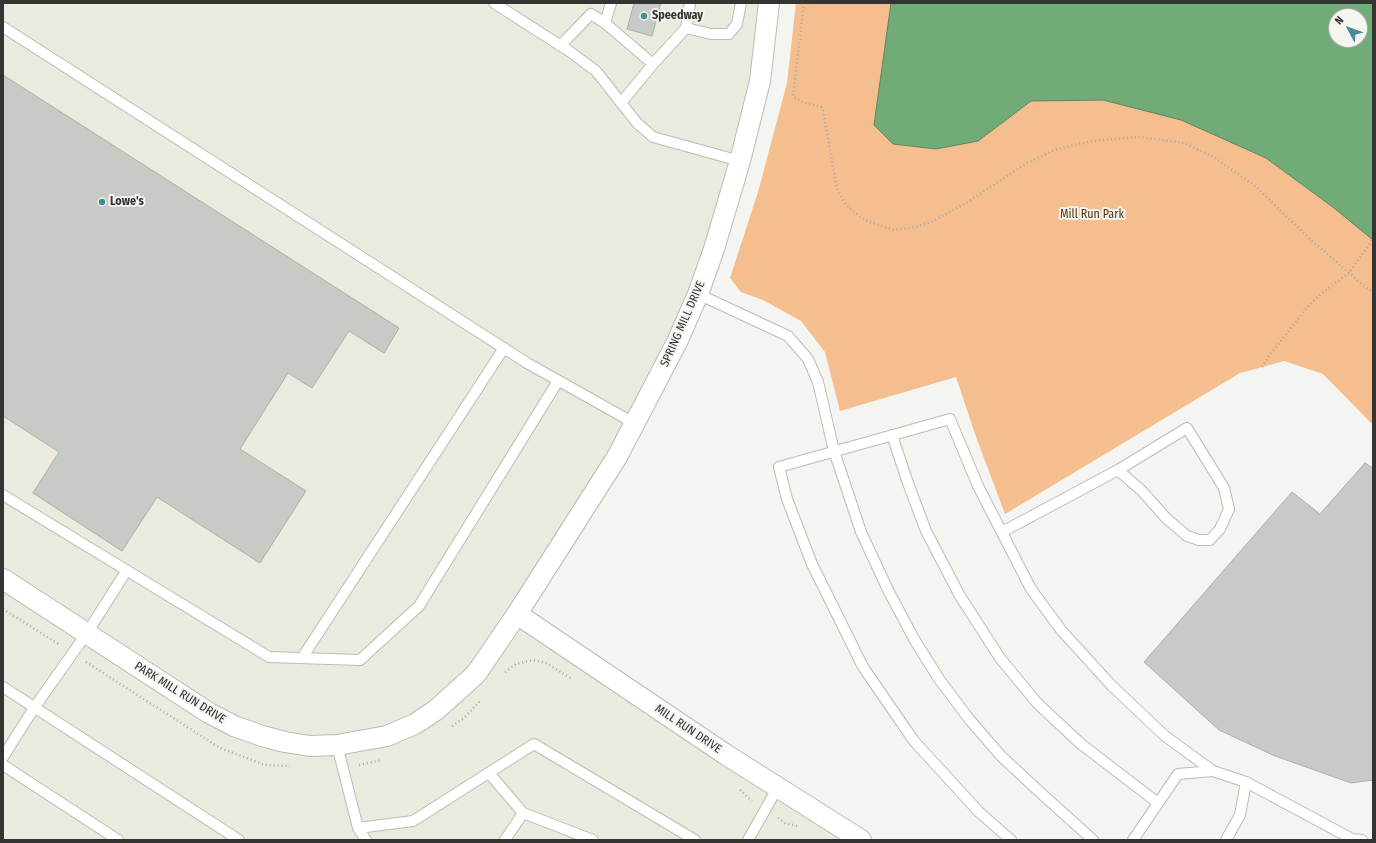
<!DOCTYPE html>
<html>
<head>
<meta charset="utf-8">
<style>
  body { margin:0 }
  #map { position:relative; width:1376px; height:843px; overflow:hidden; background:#f4f4f0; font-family:"Fira Sans Condensed",sans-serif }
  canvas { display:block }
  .frame { position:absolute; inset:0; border:4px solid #343432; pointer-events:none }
  .north { position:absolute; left:1328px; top:8px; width:40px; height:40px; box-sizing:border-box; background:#f4f4f0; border:1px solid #a7a7a4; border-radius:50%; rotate:311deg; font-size:11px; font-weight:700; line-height:16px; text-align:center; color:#343432 }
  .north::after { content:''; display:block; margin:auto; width:14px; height:18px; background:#458a96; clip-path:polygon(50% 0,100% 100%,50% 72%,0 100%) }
</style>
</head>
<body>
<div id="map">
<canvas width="1376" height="843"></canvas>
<div class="frame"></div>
<div class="north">N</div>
</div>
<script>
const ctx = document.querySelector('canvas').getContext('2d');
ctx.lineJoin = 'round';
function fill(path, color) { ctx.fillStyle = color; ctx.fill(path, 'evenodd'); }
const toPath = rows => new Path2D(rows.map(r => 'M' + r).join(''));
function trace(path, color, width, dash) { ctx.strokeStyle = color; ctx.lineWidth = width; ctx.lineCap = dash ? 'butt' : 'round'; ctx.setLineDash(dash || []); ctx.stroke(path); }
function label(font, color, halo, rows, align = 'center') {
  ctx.font = font + ' "Fira Sans Condensed",sans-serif'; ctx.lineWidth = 4; ctx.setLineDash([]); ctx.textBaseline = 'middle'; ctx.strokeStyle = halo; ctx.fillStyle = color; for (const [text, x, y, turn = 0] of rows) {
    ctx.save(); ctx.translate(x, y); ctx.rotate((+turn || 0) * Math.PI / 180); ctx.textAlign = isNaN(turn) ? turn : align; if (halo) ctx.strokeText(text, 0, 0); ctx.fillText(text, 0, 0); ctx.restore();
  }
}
fill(toPath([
  [3,3,769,3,698,294,517,614,850,840,3,840]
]), '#eaeade');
fill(toPath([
  [796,3,1373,3,1373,425,1323,374,1284,361,1240,373,1005,514,975,434,956,377,840,411,825,352,801,321,763,300,741,292,730,278,758,192,787,83],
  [1336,16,1360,16,1360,40,1336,40]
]), '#f4be8f');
const water = toPath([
  [891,3,1373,3,1373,240,1334,208,1266,158,1181,120,1103,100,1031,101,978,141,936,149,893,144,874,125,891,3],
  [1336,16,1360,16,1360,40,1336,40,1336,16]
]);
fill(water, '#71ab77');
trace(water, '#5f8762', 1);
const building = toPath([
  [634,3,661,3,652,36,627,29,634,3],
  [3,75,399,328,384,353,349,331,312,388,288,373,240,449,306,491,260,563,157,497,122,551,33,493,59,452,3,416,3,75],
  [1365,463,1373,468,1373,780,1351,783,1275,756,1219,730,1144,662,1292,492,1320,514,1365,463]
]);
fill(building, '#c8cac6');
trace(building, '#adafab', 1);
const service = toPath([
  [494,3,569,51,596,71,637,123,653,137,740,161],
  [605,23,611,3],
  [3,27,527,363,634,423],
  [686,28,711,34,729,34,737,24,741,3],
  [560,46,591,14,605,23,653,64,621,103],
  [653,64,686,28,690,3],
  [698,294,788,336,808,359,818,382,834,451,861,532,888,590,914,639,939,679,969,719,1001,756,1043,795,1093,840],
  [892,435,908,483,926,531,960,596,1000,658,1037,703,1081,744,1158,803],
  [3,495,269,657,360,660,419,606,558,381],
  [1002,532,1118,470,1142,491,1166,518,1187,536,1199,540,1210,540,1220,529,1229,509,1224,488,1187,428,1118,470],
  [302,658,504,348],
  [3,687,239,840],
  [337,745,358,828,366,840],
  [3,757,34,708,87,633,127,570],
  [3,765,118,840],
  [489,773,523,813,505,840],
  [1246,782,1352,839,1362,840],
  [523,813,593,840],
  [358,828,413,821,534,744,695,840],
  [748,840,778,787],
  [1011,840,979,812,914,741,863,667,812,564,787,499,779,467,950,419,978,486,1031,589,1061,630,1112,686,1165,736,1213,771],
  [1133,840,1178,774,1213,771,1246,782,1240,815,1226,840]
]);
const minor = toPath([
  [3,579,209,713,234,726,262,736,285,742,310,746,337,745,387,736,415,724,436,710,476,674,517,614,617,457,678,340,698,294,714,249,740,161,760,81,769,3],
  [517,614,725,754,861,840]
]);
trace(service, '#bbbbb7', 12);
trace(minor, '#bbbbb7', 22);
trace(toPath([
  [804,3,793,96,802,102,821,107,823,110,837,189,846,205,864,220,894,230,916,227,931,222,966,203,1027,163,1057,149,1093,141,1124,138,1139,137,1178,142,1186,144,1212,156,1254,185,1311,240,1363,285,1373,292],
  [1262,367,1269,356,1310,304,1322,293,1349,273,1373,239],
  [3,609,60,645],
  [86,662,220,748,265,765,290,766],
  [505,672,516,664,533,660,546,663,572,679],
  [452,726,464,718,481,700],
  [359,765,382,760],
  [740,790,752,801],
  [778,818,785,823,797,826]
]), '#aaaaa7', 2.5, [1, 3]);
trace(service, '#fff', 10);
trace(minor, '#fff', 20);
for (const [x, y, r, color] of [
  [644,16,4,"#458a96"],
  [102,202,4,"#458a96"]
]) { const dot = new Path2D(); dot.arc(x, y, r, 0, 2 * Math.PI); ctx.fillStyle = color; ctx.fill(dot); trace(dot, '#f4f4f0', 1.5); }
label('bold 12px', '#343432', '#f4f4f0', [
  ["Speedway",652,16],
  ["Lowe's",110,202]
], 'left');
label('12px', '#5a340b', '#f4f4f0', [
  ["Mill Run Park",1092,215]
]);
label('12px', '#343432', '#f4f4f0', [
  ["SPRING MILL DRIVE",683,324,-66],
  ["PARK MILL RUN DRIVE",180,693,32],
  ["MILL RUN DRIVE",688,729,34]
]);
</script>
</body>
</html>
